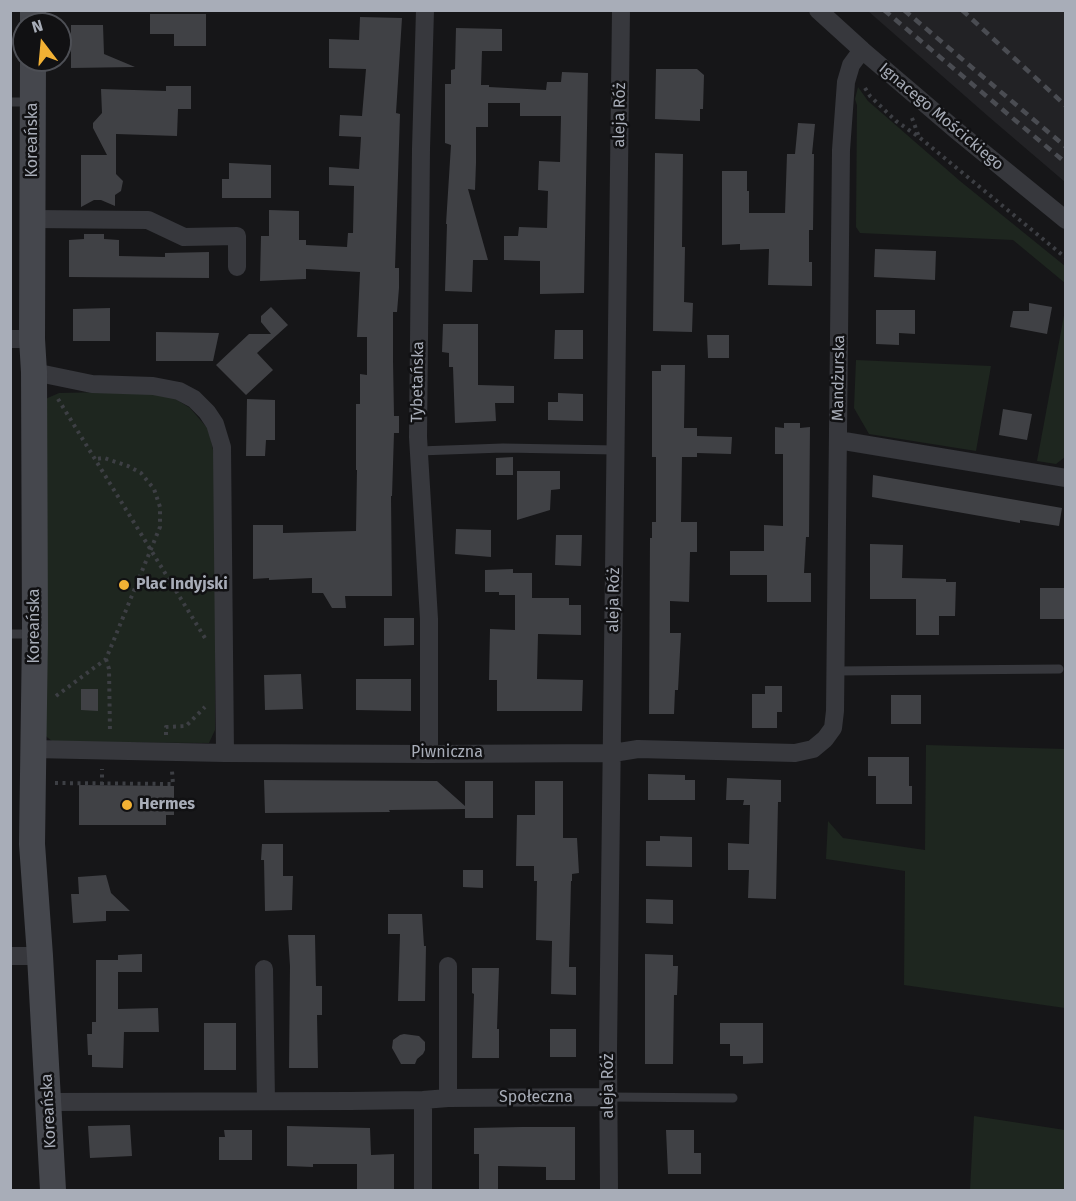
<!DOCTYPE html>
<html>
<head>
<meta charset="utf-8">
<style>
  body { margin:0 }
  #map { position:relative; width:1076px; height:1201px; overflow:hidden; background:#161618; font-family:"Fira Sans",sans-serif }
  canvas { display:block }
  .frame { position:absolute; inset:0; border:12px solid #a8adb8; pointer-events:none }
  .north { position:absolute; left:12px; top:12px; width:60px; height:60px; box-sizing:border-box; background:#111113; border:2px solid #4d4f55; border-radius:50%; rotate:344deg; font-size:16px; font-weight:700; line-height:24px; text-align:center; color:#a8adb8 }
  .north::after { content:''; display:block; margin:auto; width:21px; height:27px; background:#f2b134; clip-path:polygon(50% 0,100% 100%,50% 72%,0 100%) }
</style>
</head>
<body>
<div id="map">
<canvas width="1076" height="1201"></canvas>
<div class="frame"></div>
<div class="north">N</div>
</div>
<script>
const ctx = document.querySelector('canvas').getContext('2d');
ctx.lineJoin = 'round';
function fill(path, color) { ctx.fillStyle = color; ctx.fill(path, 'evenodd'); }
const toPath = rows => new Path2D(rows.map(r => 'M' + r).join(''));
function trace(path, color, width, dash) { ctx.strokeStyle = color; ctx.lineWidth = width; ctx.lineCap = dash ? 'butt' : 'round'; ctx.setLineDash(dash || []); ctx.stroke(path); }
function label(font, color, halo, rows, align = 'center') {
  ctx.font = font + ' "Fira Sans",sans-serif'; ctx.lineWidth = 5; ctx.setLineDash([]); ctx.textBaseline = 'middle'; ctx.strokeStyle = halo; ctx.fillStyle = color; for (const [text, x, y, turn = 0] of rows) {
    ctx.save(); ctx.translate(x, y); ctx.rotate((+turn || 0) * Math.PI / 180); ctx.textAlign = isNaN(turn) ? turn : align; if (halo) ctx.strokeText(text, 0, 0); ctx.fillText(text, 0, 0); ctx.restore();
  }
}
fill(toPath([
  [868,11,1065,11,1065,182,989,117]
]), '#222225');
fill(toPath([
  [858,87,868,101,960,181,1065,266,1065,283,1013,240,860,233,856,227,857,105,855,99],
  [1065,310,1065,457,1056,464,1037,461],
  [856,360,991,366,976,451,869,434,854,408],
  [106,392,169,395,190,408,209,430,214,455,215,474,215,730,209,743,53,742,42,733,43,400,59,393],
  [926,745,1065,749,1065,1008,904,985,905,871,826,859,828,821,843,838,925,850],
  [974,1116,1065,1130,1065,1190,970,1190]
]), '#1e261f');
fill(toPath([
  [150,14,206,14,206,46,174,46,174,34,150,34],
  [360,17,402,18,396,113,400,114,395,268,399,268,399,288,397,312,393,312,393,361,394,416,399,416,399,433,394,433,392,496,391,496,392,596,345,596,346,608,332,608,323,593,312,593,312,578,269,580,269,578,253,579,253,525,283,525,283,533,356,531,357,470,356,470,356,404,360,404,360,374,367,375,367,337,357,337,360,272,306,269,306,279,260,281,261,236,269,236,269,210,299,211,299,240,306,240,306,245,347,247,348,233,353,233,354,186,329,185,329,167,359,169,361,137,339,136,340,115,362,116,366,69,329,68,329,39,359,40],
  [71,25,103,25,104,54,135,67,71,68],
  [456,28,502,29,502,51,482,51,481,85,489,85,489,87,546,90,547,82,561,82,562,72,588,73,584,293,540,294,540,261,504,260,504,236,518,236,519,227,547,228,548,191,538,190,539,161,560,162,561,116,520,116,520,103,488,103,488,127,476,127,476,163,475,190,468,189,488,260,473,260,472,292,445,291,447,224,446,224,451,145,445,143,445,84,451,84,451,70,455,69],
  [656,69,697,69,704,75,703,109,700,109,700,121,655,119],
  [166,86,191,86,191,109,178,109,177,136,116,134,116,174,123,181,121,191,115,195,115,206,101,200,94,200,81,207,81,155,107,155,93,128,93,123,102,113,101,89,166,91],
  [798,123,815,124,812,154,814,154,813,230,809,230,809,262,812,262,812,286,768,285,769,249,740,250,740,244,722,245,722,171,747,171,747,191,749,191,749,213,785,213,787,154,795,154],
  [655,153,683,154,682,247,685,247,684,302,693,303,692,332,653,331],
  [229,163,271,165,271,198,222,198,222,179,229,179],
  [84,234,104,234,104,239,119,240,119,256,165,257,165,253,209,252,209,278,69,277,69,240,84,239],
  [875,249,936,251,935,280,874,277],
  [1029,303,1052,307,1047,334,1010,327,1013,311,1029,311],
  [271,307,288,325,257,353,273,370,246,395,216,365,249,334,271,334,261,322,261,316],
  [110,308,110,341,73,341,73,309],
  [876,310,915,310,915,334,899,333,899,345,876,344],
  [443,324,478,324,478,385,514,386,514,403,495,403,496,421,455,423,453,367,449,367,449,353,442,352],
  [555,330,583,330,583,359,554,359],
  [156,332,219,333,213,361,156,361],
  [707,335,729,335,729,358,708,358],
  [661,365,685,365,684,428,697,428,697,436,732,437,731,454,697,453,697,457,682,457,681,522,697,522,697,552,690,552,689,602,670,601,670,633,681,633,678,690,675,690,674,714,649,714,650,538,652,538,652,522,656,522,656,457,652,457,652,371,661,371],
  [558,393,583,394,583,421,548,420,548,402,558,402],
  [247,399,275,400,275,440,266,440,265,456,246,456],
  [1003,409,1032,414,1027,440,999,435],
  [784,423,800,423,800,428,810,427,809,537,806,537,804,573,811,573,811,602,767,602,767,575,730,575,730,551,764,551,764,525,783,526,783,454,775,454,775,427,784,428],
  [513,457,513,475,496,475,496,458],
  [517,471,560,471,560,489,551,490,550,510,517,520],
  [873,475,1062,508,1059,526,1020,520,1020,523,872,497],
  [456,529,491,530,491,557,455,554],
  [556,535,582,535,581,566,555,565],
  [870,544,903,545,902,578,946,579,946,582,956,582,955,616,939,616,939,635,916,635,916,599,870,599],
  [513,569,513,573,532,573,532,598,569,598,569,605,581,605,581,635,538,634,537,679,583,680,582,711,497,711,497,680,489,680,490,629,515,630,515,595,499,595,499,592,485,592,485,570],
  [1040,588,1065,588,1065,619,1040,619],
  [384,618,414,618,414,645,384,646],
  [301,674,303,709,265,710,264,675],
  [356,679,411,679,411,711,356,710],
  [765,686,782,686,782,712,777,712,777,728,752,728,752,694,765,694],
  [81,689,98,689,98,711,81,710],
  [891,695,921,695,921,724,891,724],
  [868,757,909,757,909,786,912,786,912,804,876,804,876,776,868,776],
  [648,774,685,775,685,780,695,780,695,800,648,800],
  [727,778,781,780,781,802,778,802,776,899,748,898,749,870,728,870,728,843,749,844,750,805,743,805,744,800,726,800],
  [264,780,437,781,465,806,465,781,493,781,493,818,465,818,465,809,389,810,390,812,265,813],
  [535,781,563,781,563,838,577,838,579,873,572,874,572,881,571,881,569,967,576,967,576,995,551,994,552,941,536,940,537,881,534,881,534,866,516,866,517,815,535,815],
  [79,785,174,786,174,815,166,815,166,825,79,825],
  [660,836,692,837,692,867,646,866,646,841,660,841],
  [262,844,283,844,283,876,293,876,292,910,265,911,264,860,261,860],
  [463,870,483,870,483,888,463,887],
  [106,875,111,893,130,911,106,911,106,921,73,923,71,894,79,894,78,877],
  [646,899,673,900,673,924,646,923],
  [388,914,422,914,424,946,426,946,425,1001,398,1001,400,934,388,934],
  [288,935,315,935,316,986,322,986,322,1015,317,1015,318,1068,289,1068,290,966],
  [142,954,142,972,118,972,118,964,118,1009,158,1008,159,1032,124,1032,123,1068,92,1067,92,1055,88,1055,87,1034,92,1034,92,1022,96,1022,96,960,118,960,118,955],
  [645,954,673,955,673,966,678,966,677,995,674,995,673,1064,645,1064],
  [472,968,499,968,497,1029,499,1029,499,1058,472,1058,474,994,472,993],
  [204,1023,236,1023,236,1070,204,1070],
  [720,1023,763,1023,763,1063,743,1064,743,1056,730,1056,730,1044,720,1044],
  [550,1029,576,1029,576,1057,550,1057],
  [404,1034,419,1036,425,1042,425,1050,423,1054,417,1059,415,1064,401,1064,392,1048,393,1040,400,1035],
  [130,1125,132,1156,90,1158,88,1126],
  [287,1126,370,1128,371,1155,394,1154,394,1191,357,1191,357,1164,313,1164,313,1167,287,1166],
  [522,1127,575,1127,575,1180,546,1180,546,1167,498,1166,498,1191,479,1191,479,1154,474,1154,474,1128],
  [224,1130,252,1130,252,1160,219,1160,219,1137,225,1137],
  [666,1130,694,1130,694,1153,701,1153,701,1174,668,1174]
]), '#404145');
trace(toPath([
  [865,88,870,96,896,121,919,137,1066,258],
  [912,118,919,137],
  [58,399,205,638],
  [106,659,109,669,110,733],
  [56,696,106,659,160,527,160,507,154,489,141,473,128,466,104,458,95,459],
  [166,735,166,727,186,726,205,707],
  [55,783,173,784,172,771],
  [102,785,102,769]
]), '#3d3f44', 4, [3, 4.5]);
trace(toPath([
  [10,102,30,102],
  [419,451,503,448,616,450],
  [10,634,33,634],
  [835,671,1059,669],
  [608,1097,733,1098]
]), '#37383d', 9);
trace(toPath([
  [425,10,421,149,418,437,429,619,429,754],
  [818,10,862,50,957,131,1066,220],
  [32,219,148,220,184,237,237,236,237,267],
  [10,339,32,339],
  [34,372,92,384,153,386,179,391,194,399,207,412,215,424,222,447,225,753],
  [838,440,1066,478],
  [33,749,225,753,429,754,613,753,638,749,795,753,813,749,825,739,833,728,835,711,841,150,846,82,851,65,862,50],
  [10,956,40,956],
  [264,969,266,1101],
  [448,1098,448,966],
  [423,1100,423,1190],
  [48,1102,350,1101,423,1100,448,1098,608,1097],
  [609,1190,608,1050,621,10]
]), '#37383d', 18);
trace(toPath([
  [33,24,33,10],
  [33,60,32,339,34,372,35,634,32,844,40,956,53,1190]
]), '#45474d', 26);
trace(toPath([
  [884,10,1066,163],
  [904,10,1066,147],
  [962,10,1066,106]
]), '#4a4c52', 4.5, [8, 6]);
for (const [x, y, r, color] of [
  [124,585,6,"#f2b134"],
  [127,805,6,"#f2b134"]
]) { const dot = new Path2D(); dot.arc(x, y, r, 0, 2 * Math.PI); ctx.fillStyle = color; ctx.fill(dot); trace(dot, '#111113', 2); }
label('16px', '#a8adb8', '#111113', [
  ["aleja Róż",620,115,-89],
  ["Ignacego Mościckiego",941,117,40],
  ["Koreańska",33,140,-90],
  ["Mandżurska",839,378,-89],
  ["Tybetańska",418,382,-89],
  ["aleja Róż",614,600,-89],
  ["Koreańska",35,626,-90],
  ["Piwniczna",447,753],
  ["aleja Róż",609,1086,-90],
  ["Społeczna",536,1098],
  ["Koreańska",49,1111,-93]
]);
label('bold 16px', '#a8adb8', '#111113', [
  ["Plac Indyjski",136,585],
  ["Hermes",139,805]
], 'left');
</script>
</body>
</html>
